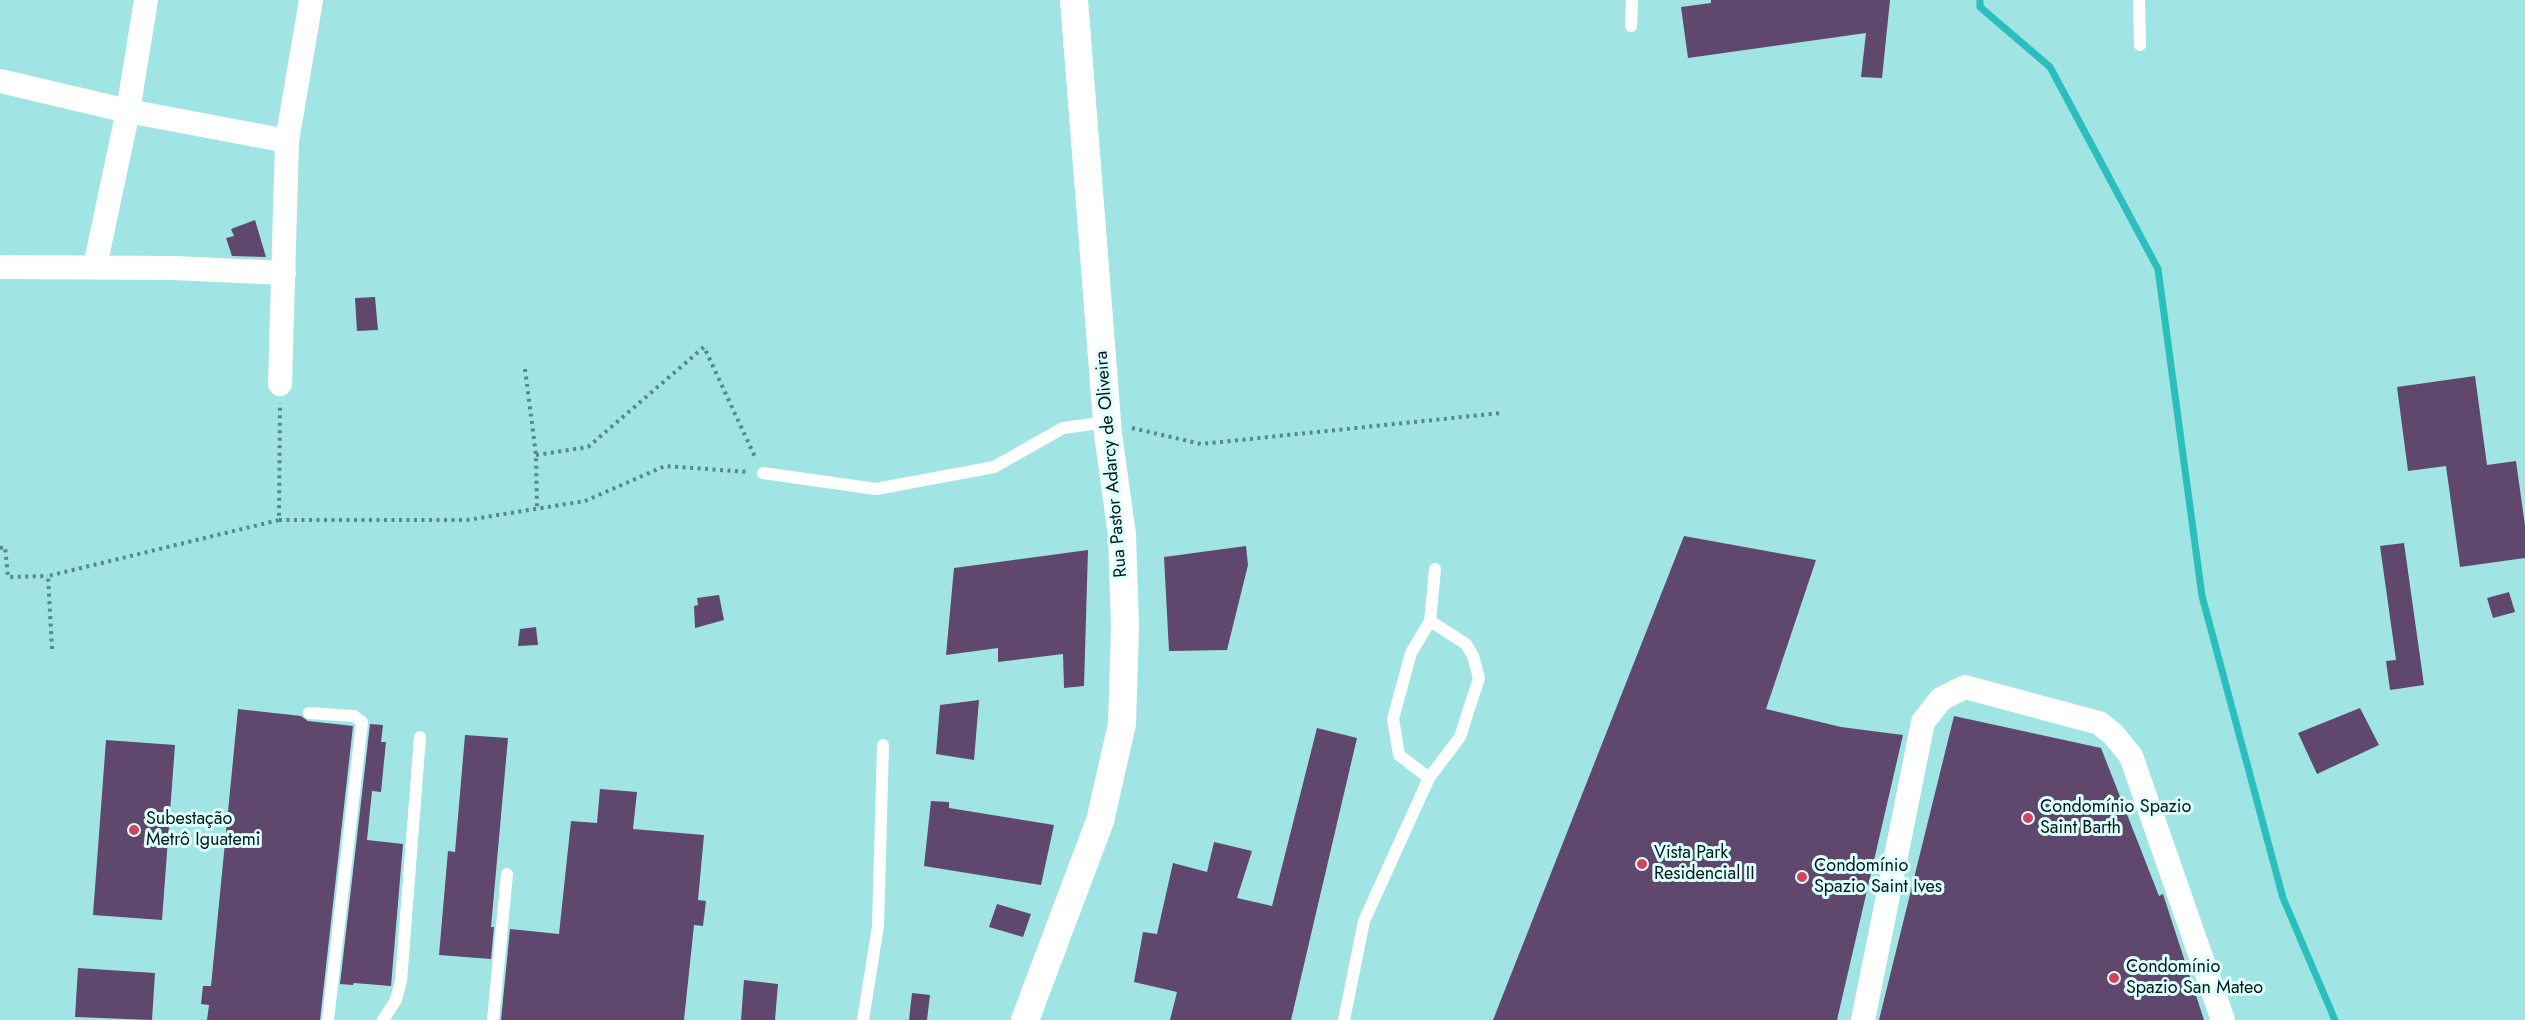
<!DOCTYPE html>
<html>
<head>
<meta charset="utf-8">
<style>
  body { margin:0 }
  canvas { display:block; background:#a0e5e3 }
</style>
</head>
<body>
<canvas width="2525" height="1020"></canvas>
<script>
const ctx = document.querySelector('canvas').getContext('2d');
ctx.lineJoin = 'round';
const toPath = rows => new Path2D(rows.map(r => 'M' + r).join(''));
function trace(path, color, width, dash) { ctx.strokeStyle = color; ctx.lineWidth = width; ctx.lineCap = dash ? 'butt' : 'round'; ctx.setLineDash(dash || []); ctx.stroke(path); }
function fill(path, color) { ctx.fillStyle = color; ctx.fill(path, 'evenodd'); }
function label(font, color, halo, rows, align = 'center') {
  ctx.font = font + ' Jost,sans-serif'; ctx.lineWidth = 6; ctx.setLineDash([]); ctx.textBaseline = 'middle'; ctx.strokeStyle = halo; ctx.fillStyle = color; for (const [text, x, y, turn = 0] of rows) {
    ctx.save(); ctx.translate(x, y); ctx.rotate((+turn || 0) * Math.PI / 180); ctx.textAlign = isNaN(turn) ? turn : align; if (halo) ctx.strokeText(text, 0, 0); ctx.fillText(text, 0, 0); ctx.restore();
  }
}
trace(toPath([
  [1980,0,1980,7,2050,67,2158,269,2202,596,2283,898,2335,1020]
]), '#2abebc', 7);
fill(toPath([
  [1711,0,1890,0,1882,78,1861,77,1866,33,1688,58,1681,7,1711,3],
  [255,220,266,257,232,256,226,238,234,236,231,229],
  [375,297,378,330,357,331,355,298],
  [2475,376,2487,465,2516,461,2525,526,2525,558,2460,567,2446,466,2408,471,2397,387],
  [1684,536,1816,560,1766,709,1841,727,1903,735,1837,1020,1493,1020],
  [2404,543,2424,685,2390,690,2386,661,2396,660,2380,546],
  [1246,546,1248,565,1227,650,1169,651,1164,557],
  [1088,550,1084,686,1064,688,1063,654,998,662,998,648,946,655,954,568],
  [2509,592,2515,612,2493,618,2487,598],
  [719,595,724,620,695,628,694,606,698,605,697,598],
  [536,627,538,645,518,646,520,629],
  [979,700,974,760,936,754,940,705],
  [2360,708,2379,745,2317,774,2298,733],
  [238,709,301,716,308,721,353,726,320,1020,207,1020,209,1005,201,1004,203,986,211,986],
  [1954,716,2101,748,2159,896,2163,894,2204,1020,1879,1020],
  [370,724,383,725,381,742,386,742,381,792,372,791,367,840,403,844,391,986,354,983,353,985,340,984],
  [1317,728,1357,738,1291,1020,1170,1020,1177,992,1134,982,1143,932,1157,934,1173,863,1207,872,1214,842,1252,851,1237,898,1272,906],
  [465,735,508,738,491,927,494,927,491,959,439,955,448,851,455,852],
  [106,740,175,745,162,920,93,915],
  [600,789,637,792,633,829,704,835,698,900,706,901,703,926,694,925,684,1020,501,1020,510,929,559,934,571,821,597,823],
  [931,801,949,802,949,808,1054,825,1041,885,924,866],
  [997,904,1031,914,1023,937,989,927],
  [78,968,155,973,152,1020,75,1017],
  [744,980,778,984,775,1020,741,1020],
  [912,993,930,995,927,1020,909,1020]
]), '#60476d');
trace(toPath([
  [525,369,536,455,537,508],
  [1132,428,1201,444,1501,413],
  [536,455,588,447,704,347,756,459],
  [279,520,467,520,585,501,665,466,749,472],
  [0,548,5,547,8,577,48,576],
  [52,649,48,576,279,520,280,403]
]), '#578887', 4, [3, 4.5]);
trace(toPath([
  [2139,0,2140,45],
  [1631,26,1632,0],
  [763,473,876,489,994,467,1063,428,1107,422],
  [309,713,354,716,362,722,328,1020],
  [1429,778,1399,755,1393,719,1411,653,1430,621,1435,569],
  [383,1020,396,1000,401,981,420,737],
  [493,1020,507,874],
  [863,1020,878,926,883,745],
  [1344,1020,1364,921,1429,778,1460,737,1479,678,1473,656,1466,644,1430,621]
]), '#fff', 12);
trace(toPath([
  [0,81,128,111,287,141],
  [95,266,128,111,146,0],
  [0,267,173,268,284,273],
  [280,384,287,141,311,0],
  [1863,1020,1923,722,1941,699,1965,687,2099,723,2113,734,2131,756,2223,1020]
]), '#fff', 24);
trace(toPath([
  [1025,1020,1100,821,1122,724,1125,627,1122,535,1108,434,1074,0]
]), '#fff', 28);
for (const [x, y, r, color] of [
  [2028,818,6,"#d3435e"],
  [134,830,6,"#d3435e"],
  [1642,864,6,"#d3435e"],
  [1802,877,6,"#d3435e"],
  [2114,978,6,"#d3435e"]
]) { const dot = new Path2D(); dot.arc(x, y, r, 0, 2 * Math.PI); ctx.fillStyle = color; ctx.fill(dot); trace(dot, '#ddfffd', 2); }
label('18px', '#001818', '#ddfffd', [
  ["Rua Pastor Adarcy de Oliveira",1112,464,-95]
]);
label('18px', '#001818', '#ddfffd', [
  ["Condomínio Spazio",2040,808],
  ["Saint Barth",2040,829],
  ["Subestação",146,820],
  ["Metrô Iguatemi",146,841],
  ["Vista Park",1654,854],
  ["Residencial II",1654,875],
  ["Condomínio",1814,867],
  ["Spazio Saint Ives",1814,888],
  ["Condomínio",2126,968],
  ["Spazio San Mateo",2126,989]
], 'left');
</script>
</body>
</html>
